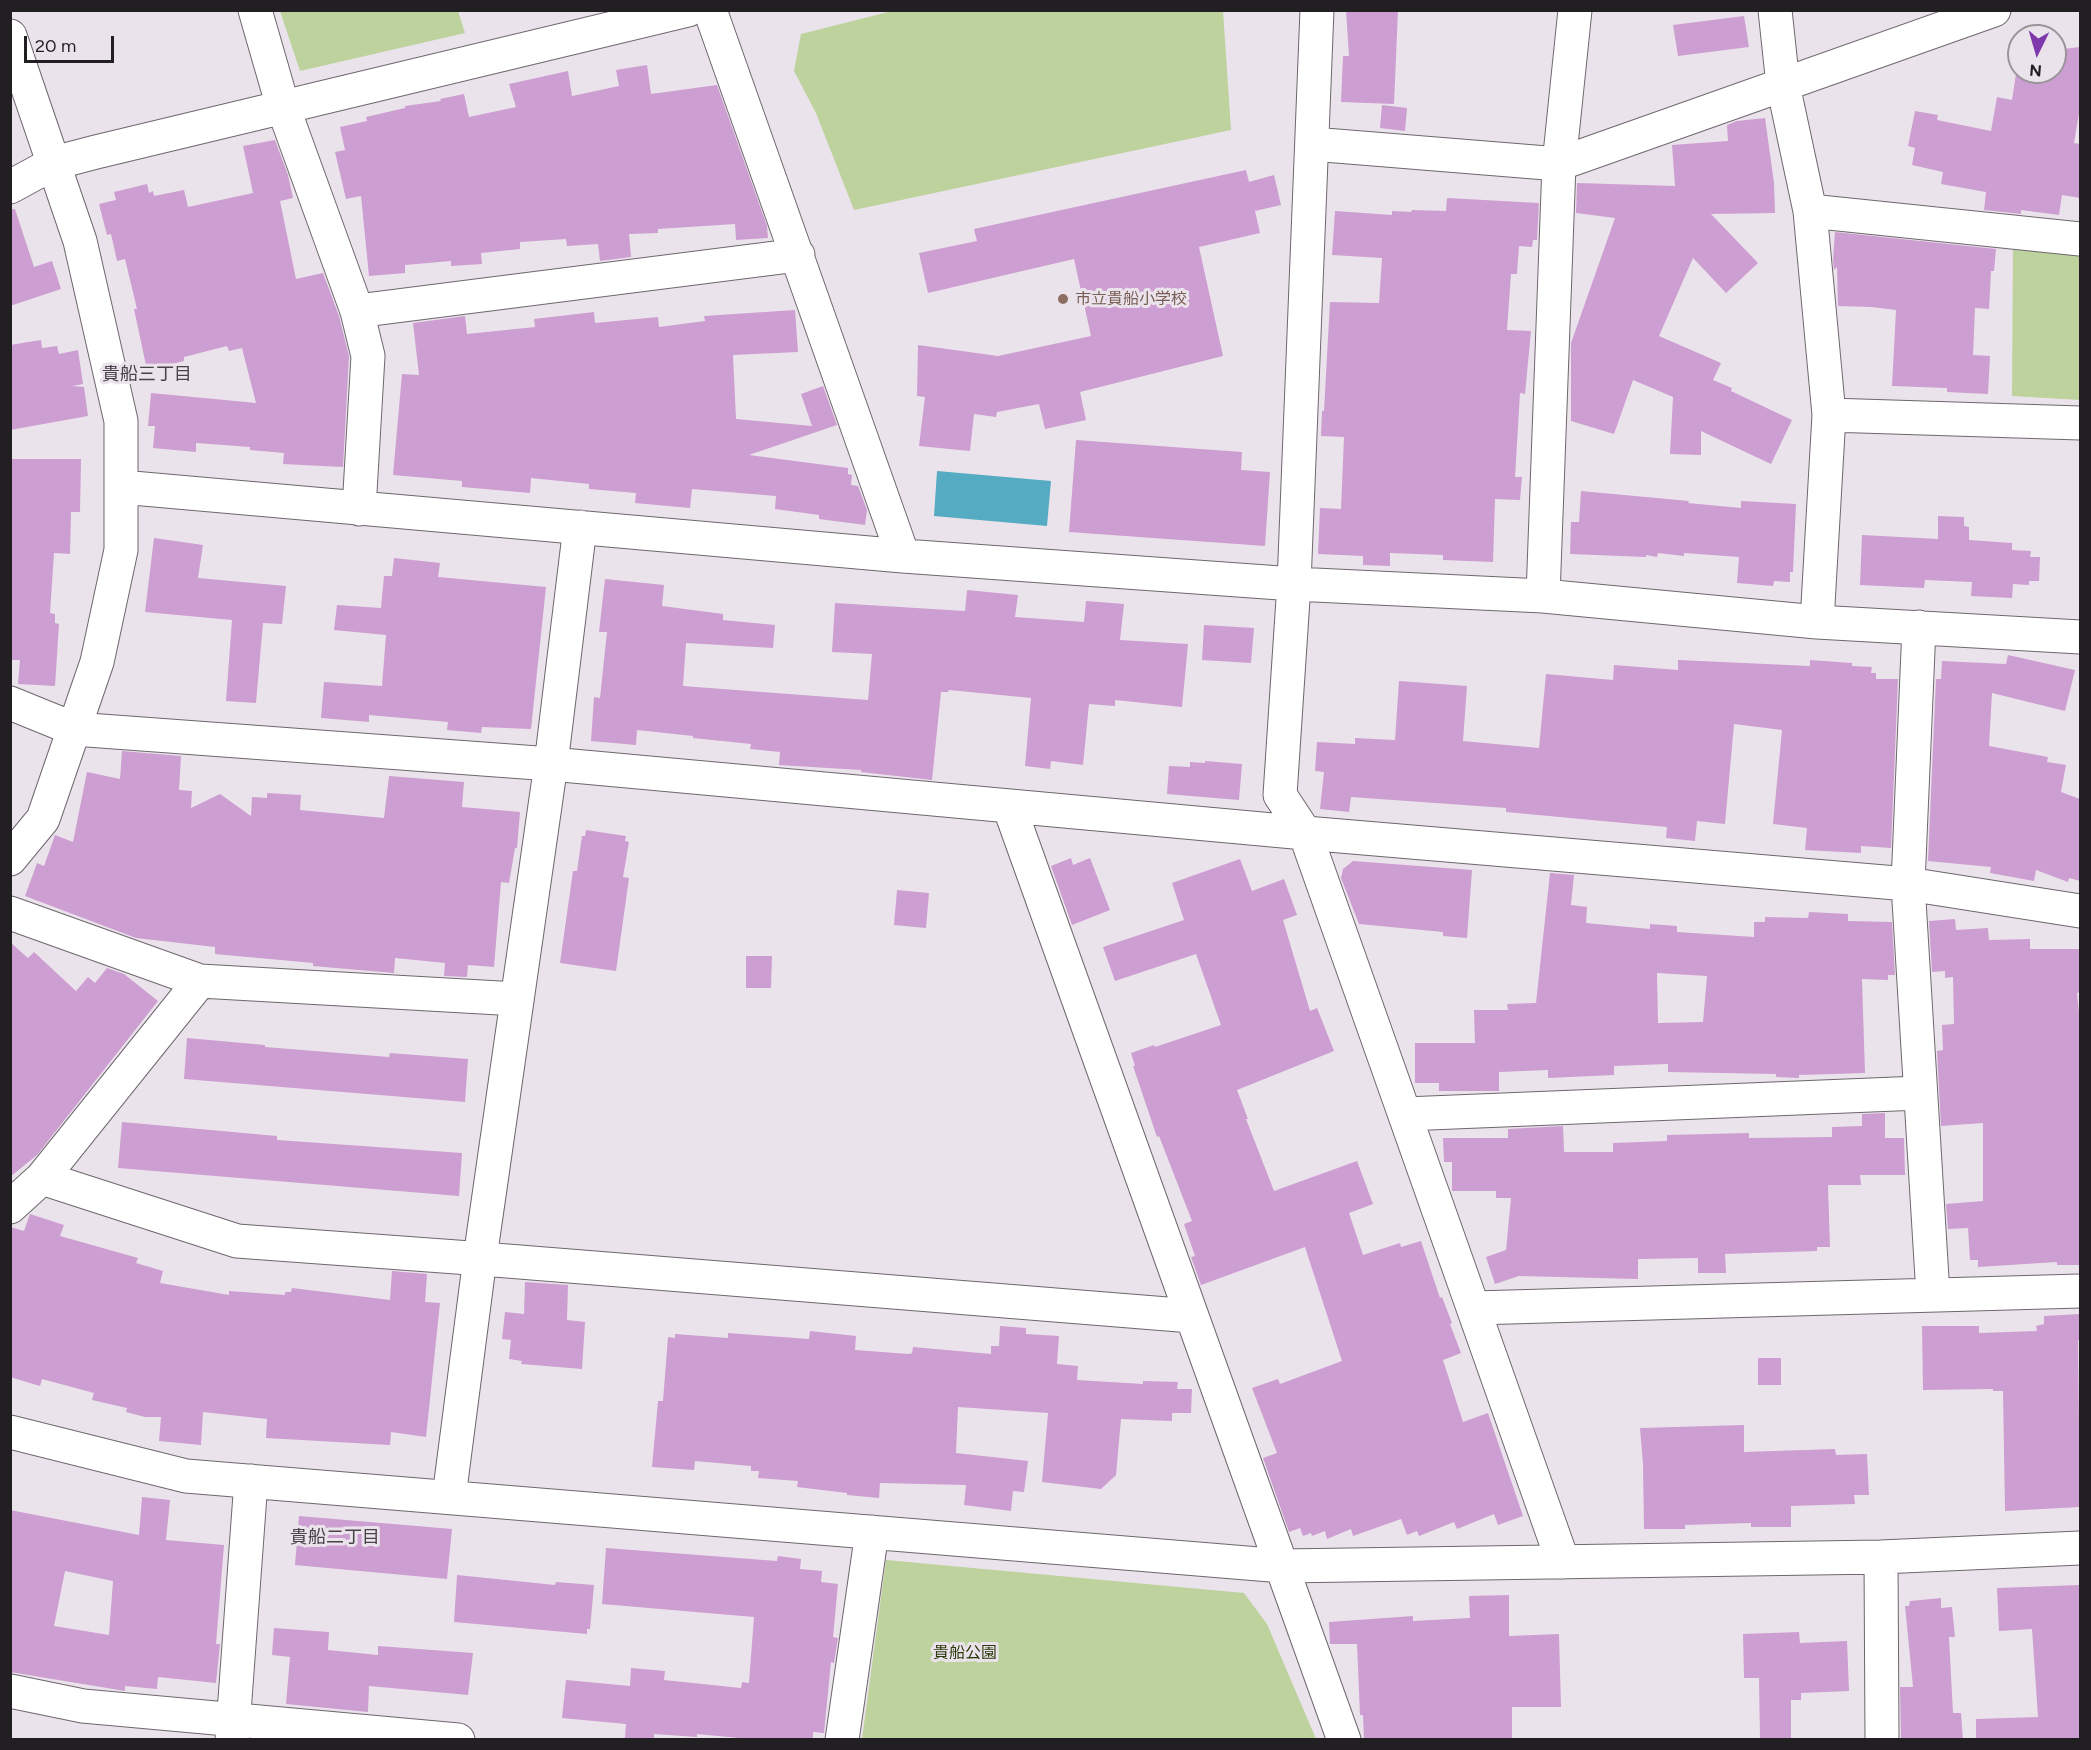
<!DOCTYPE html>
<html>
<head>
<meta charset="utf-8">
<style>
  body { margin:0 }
  #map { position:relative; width:2091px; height:1750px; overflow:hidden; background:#ebe3eb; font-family:Figtree,sans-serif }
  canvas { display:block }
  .frame { position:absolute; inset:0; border:12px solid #221f22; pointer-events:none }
  .north { position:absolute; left:2007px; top:24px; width:60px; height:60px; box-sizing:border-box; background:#ebe3eb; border:2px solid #9b959b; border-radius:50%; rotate:185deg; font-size:16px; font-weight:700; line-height:24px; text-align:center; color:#221f22 }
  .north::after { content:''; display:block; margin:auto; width:21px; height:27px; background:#7e39ad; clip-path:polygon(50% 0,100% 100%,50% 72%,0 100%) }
  .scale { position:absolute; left:24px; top:36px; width:90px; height:27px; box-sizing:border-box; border:3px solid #221f22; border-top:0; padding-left:8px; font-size:18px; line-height:21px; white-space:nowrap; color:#221f22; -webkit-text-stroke:4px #ebe3eb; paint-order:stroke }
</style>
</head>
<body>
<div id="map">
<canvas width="2091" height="1750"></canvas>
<div class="frame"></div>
<div class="north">N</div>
<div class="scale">20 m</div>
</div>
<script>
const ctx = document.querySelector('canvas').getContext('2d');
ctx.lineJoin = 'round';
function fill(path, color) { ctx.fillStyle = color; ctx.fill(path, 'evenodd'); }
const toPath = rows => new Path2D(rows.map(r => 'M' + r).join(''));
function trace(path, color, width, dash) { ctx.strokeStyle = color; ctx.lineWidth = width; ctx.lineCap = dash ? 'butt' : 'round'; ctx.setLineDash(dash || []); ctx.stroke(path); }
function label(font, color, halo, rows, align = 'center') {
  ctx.font = font + ' Figtree,"Noto Sans JP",sans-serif'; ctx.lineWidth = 6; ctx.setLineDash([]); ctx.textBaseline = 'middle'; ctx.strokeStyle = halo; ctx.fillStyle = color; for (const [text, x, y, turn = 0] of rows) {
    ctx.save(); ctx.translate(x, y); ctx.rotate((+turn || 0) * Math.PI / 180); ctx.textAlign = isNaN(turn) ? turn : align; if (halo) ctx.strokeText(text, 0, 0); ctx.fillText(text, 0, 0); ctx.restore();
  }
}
fill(toPath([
  [896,10,1223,11,1231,130,854,210,816,113,794,71,801,34],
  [280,11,458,11,465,33,300,71],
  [2013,244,2080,252,2080,400,2012,396],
  [886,1560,1244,1593,1267,1624,1316,1739,862,1739]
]), '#bdd29c');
fill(toPath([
  [937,471,1051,481,1047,526,934,516]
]), '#55acc2');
fill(toPath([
  [1346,10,1398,10,1394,104,1341,102,1343,56,1349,56],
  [1744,16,1749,47,1678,56,1673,25],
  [2080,47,2080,107,2074,143,2080,144,2080,198,2062,195,2059,215,2021,210,2021,214,1984,210,1986,192,1941,184,1943,172,1912,165,1915,148,1908,146,1915,111,1938,115,1937,120,1991,131,1997,97,2012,100,2019,54,2019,72,2055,72,2055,50],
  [647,65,651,94,717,85,767,226,768,238,736,240,735,224,658,229,658,233,629,234,631,257,600,261,598,244,567,246,566,239,520,242,520,249,481,253,482,264,451,266,451,261,405,265,405,273,369,276,361,196,346,199,335,152,345,150,340,127,367,121,366,117,405,108,405,106,441,101,440,99,464,94,469,117,516,107,509,84,568,71,572,96,619,86,616,70],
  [1382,105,1407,108,1405,131,1380,128],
  [1765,118,1774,183,1775,213,1711,214,1758,263,1726,293,1693,258,1659,336,1721,363,1713,380,1732,388,1731,391,1792,420,1771,464,1701,431,1701,455,1670,454,1673,397,1633,380,1614,434,1571,421,1571,343,1615,218,1576,213,1577,183,1675,186,1672,145,1728,141,1727,125,1737,121],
  [275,140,288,175,293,198,280,201,296,279,323,273,339,316,349,356,343,467,283,464,284,453,250,450,250,447,196,443,196,452,153,448,155,426,148,426,151,393,256,403,242,348,229,351,227,346,184,357,184,361,147,370,134,309,137,309,125,259,117,261,111,234,107,235,99,204,116,200,114,192,147,184,149,193,153,191,154,196,184,190,188,207,253,193,243,146],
  [1246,170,1249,182,1274,175,1281,205,1255,211,1260,233,1199,247,1223,356,1080,392,1086,420,1045,429,1039,404,997,412,996,417,974,414,970,451,919,446,925,397,917,396,918,345,998,356,1091,336,1074,259,928,293,919,253,977,241,974,229],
  [1447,198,1539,203,1537,240,1533,240,1532,247,1519,246,1517,274,1511,274,1507,330,1531,331,1525,394,1520,393,1515,477,1522,477,1520,500,1495,499,1493,562,1443,560,1443,555,1390,553,1390,566,1363,565,1363,556,1318,554,1320,508,1341,509,1344,437,1321,436,1322,411,1324,411,1330,302,1379,303,1382,258,1332,255,1335,211,1392,215,1392,211,1411,212,1412,210,1446,211],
  [10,209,15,209,34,267,52,261,61,289,10,306],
  [1835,232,1996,249,1994,271,1991,271,1989,309,1975,308,1973,355,1990,356,1988,394,1947,392,1947,388,1892,386,1896,310,1871,307,1838,306,1837,267,1834,270,1833,260],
  [795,310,798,352,733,355,736,419,812,426,801,394,823,386,837,425,749,455,848,468,848,474,852,475,851,485,858,486,867,510,865,525,819,519,819,515,775,509,776,496,692,489,690,508,635,503,636,493,589,489,589,484,531,478,530,493,462,487,462,481,393,475,402,374,419,375,413,323,465,316,467,334,535,327,534,319,594,312,595,323,658,317,659,327,705,321,704,316],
  [41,340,42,348,57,346,59,354,78,350,83,384,72,386,84,387,88,416,10,430,10,345],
  [1076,440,1242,452,1241,470,1270,472,1265,546,1069,532],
  [10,459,81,459,80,512,71,512,70,554,54,553,50,613,55,614,55,623,59,624,55,686,18,684,20,660,10,660],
  [1581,491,1689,501,1688,503,1741,508,1741,501,1796,504,1793,572,1790,572,1790,582,1774,581,1773,586,1737,583,1739,557,1684,553,1684,556,1658,553,1657,557,1646,555,1646,557,1570,554,1571,522,1579,522],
  [1938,516,1964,517,1964,526,1969,527,1969,540,2012,543,2012,550,2031,551,2030,557,2040,557,2039,581,2029,581,2029,585,2013,584,2012,598,1971,596,1972,582,1925,580,1924,588,1860,585,1862,535,1938,539],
  [154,538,203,545,198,578,286,586,282,624,263,623,256,703,226,701,232,620,145,612],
  [394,558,440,563,438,577,546,587,531,729,482,727,481,733,447,730,448,722,369,715,369,722,321,718,324,682,382,686,386,635,334,630,337,605,381,608,384,576,392,576],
  [605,579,664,585,662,606,723,614,723,620,775,625,773,648,686,643,683,686,868,700,872,654,832,652,835,603,965,611,967,590,1018,595,1015,617,1084,622,1086,601,1124,604,1120,640,1188,644,1182,707,1115,700,1115,706,1089,704,1083,765,1051,761,1050,769,1025,766,1031,698,949,690,948,692,941,692,932,780,861,772,861,770,779,765,780,752,750,749,751,744,693,738,693,736,637,730,636,745,591,741,594,697,600,698,607,632,599,632],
  [1204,625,1254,628,1251,663,1202,660],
  [2008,655,2075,670,2065,711,1992,693,1989,746,2048,757,2047,762,2066,765,2061,792,2080,799,2080,881,2069,878,2068,882,2036,870,2034,881,1990,873,1991,867,1928,861,1936,679,1941,679,1942,661,2006,664],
  [1678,660,1810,666,1810,660,1852,663,1852,666,1872,667,1871,673,1876,673,1876,679,1898,679,1891,848,1861,846,1861,853,1805,850,1807,828,1773,824,1782,730,1734,724,1725,824,1697,821,1695,841,1666,838,1667,827,1506,812,1506,808,1351,797,1349,812,1320,809,1324,772,1315,771,1317,742,1355,744,1355,738,1395,740,1399,681,1467,686,1463,741,1539,748,1546,674,1613,680,1614,665,1678,670],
  [122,751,181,756,179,790,192,791,191,808,220,794,251,816,252,797,267,798,267,793,301,795,300,810,384,818,389,776,464,782,462,807,520,812,517,848,515,848,509,883,501,882,494,967,468,965,467,977,444,976,445,963,395,958,394,973,313,966,313,963,215,954,215,947,136,938,25,896,37,863,44,866,55,835,73,842,87,772,120,779],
  [1205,761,1242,764,1239,800,1167,794,1169,766,1190,767,1190,762,1205,763],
  [586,830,626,836,625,841,629,842,623,877,629,878,616,971,560,963,573,871,577,871,582,836,585,836],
  [1071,858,1073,865,1090,858,1110,910,1072,925,1051,866],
  [1240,859,1252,891,1284,879,1297,915,1283,920,1310,1011,1317,1008,1334,1051,1237,1090,1248,1119,1246,1119,1274,1191,1357,1161,1373,1204,1349,1213,1363,1255,1400,1243,1401,1247,1421,1241,1440,1298,1442,1297,1452,1323,1450,1324,1461,1353,1443,1360,1463,1422,1488,1413,1523,1516,1498,1525,1494,1514,1457,1529,1454,1522,1419,1536,1417,1531,1407,1535,1401,1519,1353,1536,1351,1529,1327,1539,1325,1531,1312,1536,1311,1533,1303,1536,1300,1528,1289,1532,1263,1458,1277,1453,1252,1388,1278,1379,1280,1384,1342,1361,1305,1247,1201,1285,1191,1257,1195,1256,1184,1224,1192,1221,1159,1136,1157,1137,1133,1066,1135,1066,1131,1053,1154,1045,1155,1047,1221,1025,1196,954,1115,981,1103,947,1184,920,1172,883],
  [1353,861,1472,870,1467,938,1443,936,1443,932,1359,924,1341,878,1343,869],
  [1550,873,1574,875,1571,905,1587,907,1586,923,1650,929,1650,924,1677,926,1677,932,1754,937,1754,922,1765,922,1765,917,1808,918,1809,912,1848,914,1848,921,1892,922,1895,975,1888,975,1888,980,1862,979,1865,1073,1799,1075,1799,1078,1776,1077,1776,1074,1668,1072,1668,1064,1614,1066,1614,1075,1548,1078,1548,1070,1499,1072,1499,1091,1439,1091,1439,1083,1415,1083,1415,1043,1475,1043,1474,1010,1508,1010,1507,1004,1536,1003],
  [1657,973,1707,976,1703,1022,1658,1023],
  [897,890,929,893,926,928,894,925],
  [1955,919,1956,930,1988,928,1989,940,2030,939,2030,949,2080,949,2080,992,2077,993,2080,1023,2080,1265,2057,1265,2057,1262,1978,1267,1978,1260,1970,1260,1968,1228,1948,1229,1946,1204,1983,1201,1983,1123,1941,1126,1937,1051,1943,1050,1942,1025,1954,1024,1953,977,1945,978,1945,971,1932,972,1929,921],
  [10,942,28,958,34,952,76,991,88,977,95,983,107,968,124,974,158,1001,37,1155,10,1177],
  [746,956,772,956,771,988,746,988],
  [187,1038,265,1045,265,1047,389,1057,390,1053,468,1059,465,1102,184,1079],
  [1885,1113,1885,1138,1904,1138,1905,1175,1860,1175,1861,1185,1828,1185,1830,1247,1817,1247,1817,1251,1725,1254,1726,1273,1698,1273,1698,1258,1638,1259,1638,1279,1519,1276,1495,1284,1486,1257,1506,1250,1511,1198,1496,1198,1496,1191,1452,1191,1452,1162,1444,1162,1443,1138,1508,1138,1508,1129,1563,1126,1564,1152,1613,1152,1613,1143,1667,1141,1667,1135,1749,1133,1749,1138,1832,1137,1832,1127,1862,1126,1862,1114],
  [122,1122,277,1136,277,1140,462,1153,459,1196,118,1168],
  [30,1214,64,1225,60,1236,138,1258,136,1263,163,1271,160,1283,229,1295,229,1291,285,1295,285,1292,291,1292,292,1288,390,1300,392,1271,427,1274,425,1302,440,1303,426,1437,391,1432,390,1445,266,1438,267,1419,203,1412,201,1445,159,1441,161,1417,145,1417,126,1412,127,1408,92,1400,94,1393,42,1379,40,1386,10,1377,10,1227,24,1231],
  [525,1282,568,1285,567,1320,585,1322,582,1369,521,1364,522,1361,509,1359,511,1340,502,1339,505,1312,524,1314],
  [2080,1314,2080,1340,2078,1340,2080,1507,2005,1511,2003,1391,1993,1391,1993,1389,1923,1390,1922,1326,1979,1326,1979,1333,2037,1331,2036,1326,2044,1324,2044,1316],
  [1000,1326,1026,1328,1026,1334,1059,1336,1057,1364,1078,1366,1077,1380,1143,1384,1143,1381,1178,1382,1177,1389,1192,1389,1191,1413,1172,1413,1172,1421,1121,1419,1116,1475,1101,1489,1042,1482,1048,1413,958,1407,956,1453,1028,1461,1024,1492,1013,1491,1011,1511,964,1505,966,1485,880,1483,879,1498,847,1495,847,1493,797,1487,798,1481,758,1478,759,1471,751,1471,751,1466,695,1461,694,1470,652,1467,658,1401,663,1401,668,1337,675,1338,675,1334,728,1338,728,1333,809,1339,810,1331,856,1336,855,1350,909,1354,912,1353,913,1347,991,1354,991,1346,999,1346],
  [1758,1358,1781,1358,1781,1385,1758,1385],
  [1744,1425,1744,1452,1835,1449,1836,1455,1867,1454,1869,1495,1854,1495,1855,1504,1791,1506,1791,1527,1751,1527,1751,1523,1685,1525,1685,1529,1644,1529,1643,1464,1640,1428],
  [142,1497,170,1500,166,1540,224,1545,216,1644,220,1644,216,1683,158,1677,157,1689,125,1686,125,1691,10,1672,10,1510,139,1535],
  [65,1571,113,1581,109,1635,54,1626],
  [299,1516,452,1529,447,1579,295,1565],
  [606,1548,777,1561,778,1556,801,1559,800,1569,822,1571,821,1582,838,1584,833,1637,838,1638,834,1663,831,1662,824,1733,813,1732,813,1740,760,1740,697,1734,697,1737,654,1734,654,1740,645,1740,625,1738,626,1724,562,1718,566,1680,630,1686,631,1668,665,1671,664,1680,741,1688,742,1682,749,1683,754,1617,602,1604],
  [457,1575,555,1585,556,1582,594,1585,590,1629,587,1629,587,1634,454,1622],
  [2080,1585,2080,1740,1976,1740,1976,1719,2038,1717,2032,1629,1999,1631,1997,1588],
  [1509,1595,1509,1636,1559,1634,1561,1707,1512,1707,1512,1740,1364,1740,1363,1715,1360,1715,1357,1644,1330,1644,1329,1622,1413,1616,1413,1621,1470,1618,1469,1596],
  [1941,1598,1941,1608,1952,1607,1955,1637,1949,1637,1953,1713,1961,1713,1963,1740,1901,1740,1900,1687,1913,1687,1905,1606,1909,1606,1910,1601],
  [274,1628,329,1632,328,1650,378,1655,378,1646,473,1653,468,1695,369,1686,368,1712,286,1704,290,1657,272,1655],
  [1799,1632,1800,1643,1847,1641,1849,1691,1801,1693,1801,1700,1791,1700,1791,1740,1760,1740,1759,1678,1744,1678,1743,1634]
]), '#cd9ed1');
const minor = toPath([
  [255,10,283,107,357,311,368,356,359,509],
  [710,10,903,556],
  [1317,10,1294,584,1280,795,1305,833,1563,1562],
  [1775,10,1783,85,1810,211,1829,415,1817,622],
  [10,36,80,241,121,421,121,550,97,662,43,819,10,859],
  [1312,144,1559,164,1994,10],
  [10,187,54,163,96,152,688,10],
  [1810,211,2080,239],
  [357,311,798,255],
  [1829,415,2080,423],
  [121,487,903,556,1294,584,1543,596,1817,622,2080,637],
  [1543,596,1559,164,1575,10],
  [1919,627,1908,884,1933,1295],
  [10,703,74,729,551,764,1305,833,1908,884,2080,911],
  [1009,806,1344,1740],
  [10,913,200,981,517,999],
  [1405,1114,1920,1093],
  [42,1178,237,1241,470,1258,1192,1316],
  [10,1207,42,1178,200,981],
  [1474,1308,2080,1291],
  [10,1432,186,1476,1283,1566,1881,1557,2080,1548],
  [449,1497,480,1258,551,764,580,527],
  [1881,1557,1882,1740],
  [10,1691,83,1706,458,1740],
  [232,1740,251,1481],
  [842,1740,872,1532]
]);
trace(minor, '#6e676e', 35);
trace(minor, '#fff', 33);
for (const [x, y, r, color] of [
  [1063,299,6,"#8d6e63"]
]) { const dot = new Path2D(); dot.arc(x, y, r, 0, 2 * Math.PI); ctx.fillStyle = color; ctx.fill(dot); trace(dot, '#ebe3eb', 2); }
label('16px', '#785e54', '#ebe3eb', [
  ["市立貴船小学校",1075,299]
], 'left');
label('16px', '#2c3a0b', '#ebe3eb', [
  ["貴船公園",965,1653]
]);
label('18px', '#494249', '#ebe3eb', [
  ["貴船三丁目",147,375],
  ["貴船二丁目",335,1538]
]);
</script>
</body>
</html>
